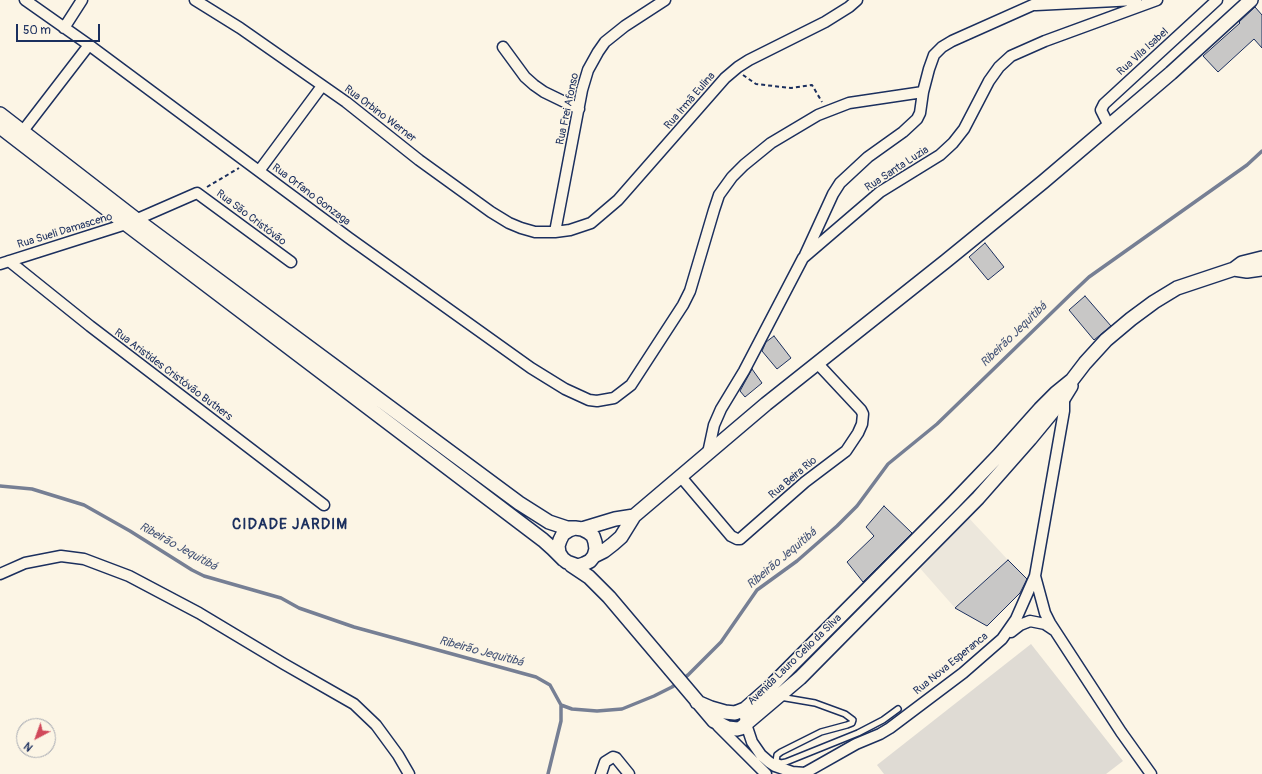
<!DOCTYPE html>
<html>
<head>
<meta charset="utf-8">
<style>
  body { margin:0 }
  #map { position:relative; width:1262px; height:774px; overflow:hidden; background:#fcf5e5; font-family:Pangolin,sans-serif }
  canvas { display:block }
  .north { position:absolute; left:16px; top:718px; width:40px; height:40px; box-sizing:border-box; background:#fcf5e5; border:1px solid #a2a6af; border-radius:50%; rotate:221deg; font-size:11px; font-weight:700; line-height:16px; text-align:center; color:#1b2f5e }
  .north::after { content:''; display:block; margin:auto; width:14px; height:18px; background:#d1495b; clip-path:polygon(50% 0,100% 100%,50% 72%,0 100%) }
  .scale { position:absolute; left:16px; top:24px; width:84px; height:18px; box-sizing:border-box; border:2px solid #1b2f5e; border-top:0; padding-left:5px; font-size:12px; line-height:14px; white-space:nowrap; color:#1b2f5e; -webkit-text-stroke:3px #fcf5e5; paint-order:stroke }
</style>
</head>
<body>
<div id="map">
<canvas width="1262" height="774"></canvas>
<div class="north">N</div>
<div class="scale">50 m</div>
</div>
<script>
const ctx = document.querySelector('canvas').getContext('2d');
ctx.lineJoin = 'round';
function fill(path, color) { ctx.fillStyle = color; ctx.fill(path, 'evenodd'); }
const toPath = rows => new Path2D(rows.map(r => 'M' + r).join(''));
function trace(path, color, width, dash) { ctx.strokeStyle = color; ctx.lineWidth = width; ctx.lineCap = dash ? 'butt' : 'round'; ctx.setLineDash(dash || []); ctx.stroke(path); }
function label(font, color, halo, rows, align = 'center') {
  ctx.font = font + ' Pangolin,sans-serif'; ctx.lineWidth = 3; ctx.setLineDash([]); ctx.textBaseline = 'middle'; ctx.strokeStyle = halo; ctx.fillStyle = color; for (const [text, x, y, turn = 0] of rows) {
    ctx.save(); ctx.translate(x, y); ctx.rotate((+turn || 0) * Math.PI / 180); ctx.textAlign = isNaN(turn) ? turn : align; if (halo) ctx.strokeText(text, 0, 0); ctx.fillText(text, 0, 0); ctx.restore();
  }
}
fill(toPath([
  [967,516,1008,560,955,608,919,567]
]), '#ece7dc');
fill(toPath([
  [1031,644,1123,761,1106,774,884,774,877,765]
]), '#dfdbd4');
trace(toPath([
  [0,486,32,489,84,505,130,531,192,570,204,576,281,598,299,608,354,627,536,677,550,685,561,705,572,709,597,711,622,709,654,696,672,687,688,675,721,642,757,590,797,561,837,526,857,506,888,464,937,424,1072,293,1089,277,1247,165,1262,151],
  [548,774,561,721,561,705]
]), '#767f94', 3.5);
const building = toPath([
  [1255,7,1262,15,1262,48,1254,39,1218,72,1203,56,1240,23,1239,22,1255,7],
  [985,243,1004,267,988,280,969,257,985,243],
  [1085,296,1111,326,1094,340,1069,310,1085,296],
  [774,336,791,358,777,369,762,351,766,342,774,336],
  [752,369,762,383,745,397,740,391,752,369],
  [884,506,912,533,863,582,847,562,874,536,866,527,884,506],
  [1008,560,1027,579,1020,593,987,626,955,608,1008,560]
]);
fill(building, '#c8c7c6');
trace(building, '#1b2f5e', 1);
const service = toPath([
  [776,761,777,755,781,752,821,732,847,725,852,723,853,720,845,714,815,703,780,697],
  [776,761,781,763,786,762,858,733,883,720,898,709]
]);
const minor = toPath([
  [25,0,89,45,349,238,531,368,565,389,589,400,597,401,614,398,631,385,683,305,690,291,714,210,719,195,732,177,744,165,771,143,818,115,849,103,923,92],
  [195,0,240,28,346,102,419,160,491,212,509,223,521,228,535,232,555,232,570,230,591,223,618,200,725,78,738,67,749,60,825,22,849,7,857,0],
  [1036,5,1136,0],
  [64,28,82,0],
  [503,47,525,77,534,85,544,92,579,109],
  [1109,126,1101,110,1104,104,1217,0],
  [19,136,89,45],
  [259,171,322,86],
  [555,232,582,90,588,70,598,52,605,42,625,26,665,0],
  [805,255,833,194,840,183,868,157,903,132,917,119,920,113,923,92,929,69,934,55,942,47,952,41,1044,0],
  [9,261,90,326,324,505],
  [0,264,126,224,197,193,291,262],
  [708,453,714,425,721,409,744,371,803,258,880,192,940,155,953,143,964,129,989,81,999,67,1011,56,1045,41,1157,0],
  [681,477,731,536,737,539,740,539,805,482,846,451,858,433,862,424,863,414,861,410,818,364],
  [0,574,25,563,61,556,84,559,129,576,199,613,284,664,354,704,376,725,398,755,409,774],
  [1035,576,1045,613,1050,623,1121,732,1151,774],
  [1011,632,1020,625,1030,621,1045,624,1054,630],
  [745,717,746,724,752,742,761,755,769,762,775,766,792,772,805,773],
  [718,726,766,774],
  [601,774,605,762,613,757,616,758,629,774],
  [803,774,856,744,880,734,890,728,963,673,1002,639,1016,619,1035,576,1064,411,1064,402,1061,396]
]);
const tertiary = toPath([
  [0,114,137,220,519,503,549,522,567,528,575,528],
  [0,127,126,224,543,540,553,549,563,559,567,562,578,566,584,564,590,561,594,556,596,549,595,542,593,536,588,532,582,529,575,528,569,530,563,534,560,540,558,546,559,553,563,559],
  [1234,269,1247,271,1262,269],
  [582,529,615,519,634,516],
  [594,556,604,551,613,544,621,537,634,516,766,404,946,261,1043,182,1171,73,1251,0],
  [571,565,589,577,609,597,714,721,728,728,737,729,741,728,800,678,978,498,1030,439,1063,399,1071,386],
  [697,702,711,708,725,712,735,713,745,709,769,688,953,503,998,456,1040,409,1056,393,1072,380,1085,363,1106,340,1131,319,1154,302,1177,288,1234,269,1242,263,1262,258]
]);
trace(service, '#1b2f5e', 8);
trace(minor, '#1b2f5e', 13);
trace(tertiary, '#1b2f5e', 16);
trace(toPath([
  [743,75,756,84,791,88,812,85,822,102],
  [207,187,239,168]
]), '#1b2f5e', 2, [4, 3]);
trace(service, '#fcf5e5', 5);
trace(minor, '#fcf5e5', 10);
trace(tertiary, '#fcf5e5', 13);
label('11px', '#1b2f5e', '#fcf5e5', [
  ["Rua Vila Isabel",1143,52,-42],
  ["Rua Irmã Eulina",690,101,-49],
  ["Rua Frei Afonso",568,109,-78],
  ["Rua Orbino Werner",380,114,37],
  ["Rua Santa Luzia",897,169,-33],
  ["Rua Orfano Gonzaga",311,195,37],
  ["Rua São Cristóvão",251,218,37],
  ["Rua Sueli Damasceno",65,231,-17],
  ["Rua Aristides Cristóvão Buthers",173,375,37],
  ["Rua Beira Rio",793,478,-40],
  ["Avenida Lauro Celio da Silva",795,660,-44],
  ["Rua Nova Esperanca",951,664,-39]
]);
label('italic 12px', '#485779', '#fcf5e5', [
  ["Ribeirão Jequitibá",1014,335,-44],
  ["Ribeirão Jequitibá",178,547,29],
  ["Ribeirão Jequitibá",782,559,-40],
  ["Ribeirão Jequitibá",481,652,15]
]);
ctx.letterSpacing = '1px';
label('bold 15px', '#1b2f5e', '#fcf5e5', [
  ["CIDADE JARDIM",290,525]
]);
ctx.letterSpacing = '0px';
</script>
</body>
</html>
